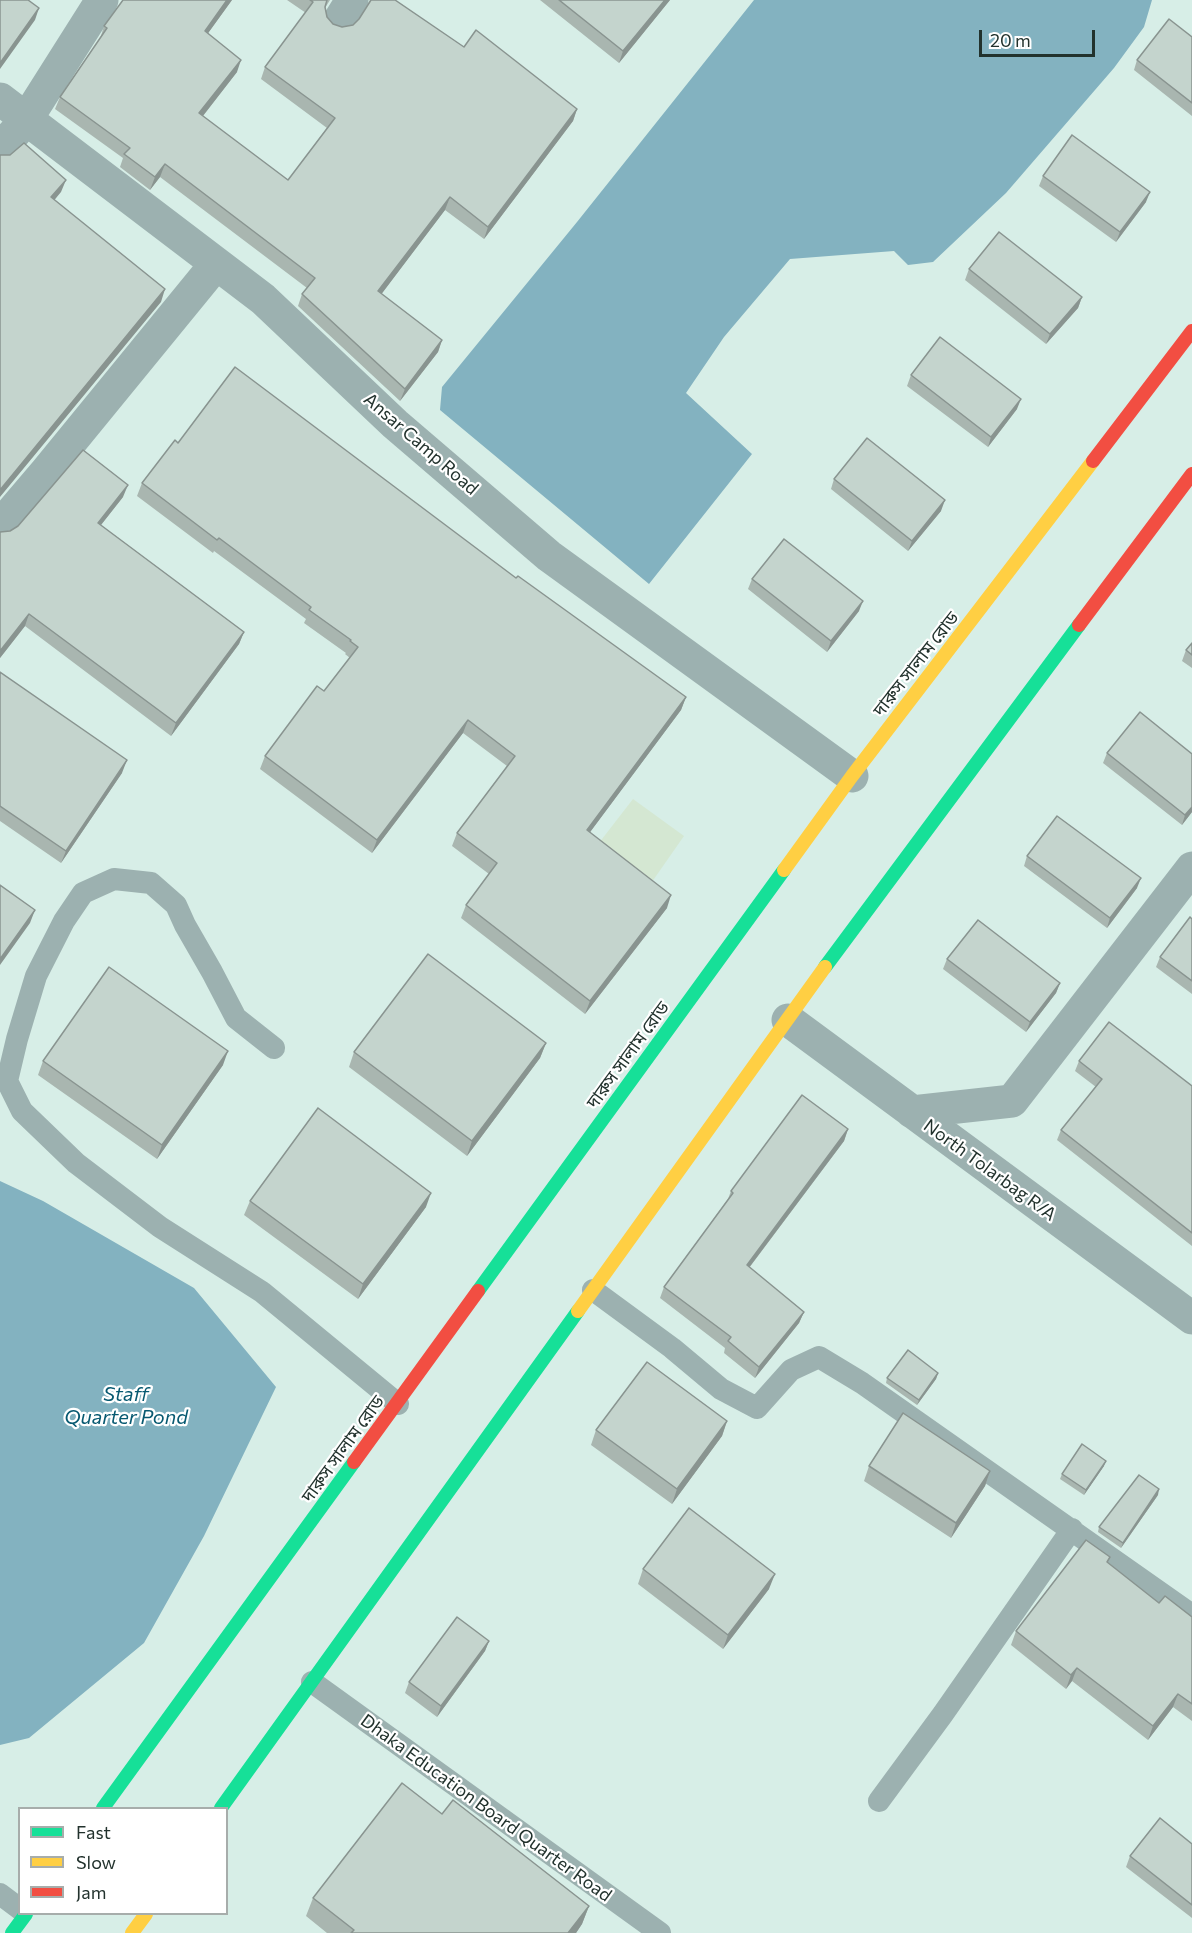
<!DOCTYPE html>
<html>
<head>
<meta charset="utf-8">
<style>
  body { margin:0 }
  #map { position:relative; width:1192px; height:1933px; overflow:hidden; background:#d7eee7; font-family:Commissioner,sans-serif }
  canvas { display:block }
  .legend { position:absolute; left:18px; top:1807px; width:210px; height:108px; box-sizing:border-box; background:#fff; border:2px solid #a7adab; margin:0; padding:8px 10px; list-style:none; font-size:18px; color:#22322d }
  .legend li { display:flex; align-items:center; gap:12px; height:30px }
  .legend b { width:30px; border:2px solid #a7adab }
  .scale { position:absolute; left:979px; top:30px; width:116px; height:27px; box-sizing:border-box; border:3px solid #22322d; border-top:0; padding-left:8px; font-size:18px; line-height:21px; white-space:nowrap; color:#22322d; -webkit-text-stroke:4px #fff; paint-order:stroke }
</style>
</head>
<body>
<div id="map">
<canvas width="1192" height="1933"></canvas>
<ul class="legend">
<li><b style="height:8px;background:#16e098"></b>Fast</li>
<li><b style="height:8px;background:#ffcf43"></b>Slow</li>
<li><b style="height:8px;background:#f24e42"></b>Jam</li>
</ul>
<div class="scale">20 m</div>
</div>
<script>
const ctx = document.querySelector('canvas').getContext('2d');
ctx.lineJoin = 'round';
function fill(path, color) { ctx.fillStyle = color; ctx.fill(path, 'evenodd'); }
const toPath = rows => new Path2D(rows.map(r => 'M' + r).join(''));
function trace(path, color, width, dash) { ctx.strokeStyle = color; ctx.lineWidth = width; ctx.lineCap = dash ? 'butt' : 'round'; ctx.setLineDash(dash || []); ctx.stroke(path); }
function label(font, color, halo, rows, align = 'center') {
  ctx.font = font + ' Commissioner,"Noto Sans Bengali",sans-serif'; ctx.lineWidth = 4.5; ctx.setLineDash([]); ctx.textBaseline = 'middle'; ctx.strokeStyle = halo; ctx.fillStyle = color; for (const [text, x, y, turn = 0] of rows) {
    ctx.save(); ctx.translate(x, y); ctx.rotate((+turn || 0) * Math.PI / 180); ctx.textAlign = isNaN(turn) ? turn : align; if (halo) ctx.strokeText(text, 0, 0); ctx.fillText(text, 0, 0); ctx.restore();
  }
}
fill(toPath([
  [633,799,684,836,640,899,585,861]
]), '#d4e7d2');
fill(toPath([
  [754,0,1152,0,1144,27,1114,68,1006,193,933,262,908,265,894,251,790,259,724,337,686,393,752,454,649,584,440,410,442,387,577,222],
  [0,1181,43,1201,194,1288,276,1387,204,1536,144,1643,29,1738,0,1745]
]), '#83b2c0');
trace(toPath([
  [274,1048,236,1018,212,972,185,925,176,905,151,883,114,879,83,893,64,921,36,976,17,1039,7,1081,22,1111,76,1163,160,1227,262,1292,398,1404],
  [593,1290,672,1348,721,1389,757,1408,791,1370,819,1357,862,1383,1192,1615],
  [312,1682,660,1933],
  [879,1801,943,1714,1072,1529],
  [0,1894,20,1909]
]), '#9cb1b0', 22);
trace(toPath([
  [339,21,352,0],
  [0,99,263,299,395,424,549,556,852,776],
  [0,149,26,120,102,0],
  [0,526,46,472,216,264],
  [788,1020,1192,1318],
  [912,1112,1012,1101,1192,868]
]), '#9cb1b0', 33);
trace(toPath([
  [825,967,1079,625],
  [478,1291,784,870],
  [103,1808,354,1462],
  [221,1808,578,1311],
  [12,1933,26,1914]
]), '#16e098', 14);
trace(toPath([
  [784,870,852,776,1093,461],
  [578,1311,825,967],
  [132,1933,146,1914]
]), '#ffcf43', 14);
trace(toPath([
  [1093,461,1192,331],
  [1079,625,1192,474],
  [354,1462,478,1291]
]), '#f24e42', 14);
fill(toPath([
  [232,0,208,33,237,72,203,116,288,180,327,128,261,79,265,67,306,13,287,0,330,0,325,8,327,17,333,24,342,27,353,25,359,19,370,0,395,0,464,47,577,109,573,121,484,239,445,210,381,294,442,340,438,352,400,401,298,306,302,294,307,288,160,177,150,190,120,167,123,158,55,109,60,97,100,39,104,26],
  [540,0,670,0,619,63],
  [1192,37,1192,116,1134,70,1137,60],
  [1043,176,1146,202,1116,242,1039,186],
  [969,269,1082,297,1078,308,1046,344,965,280],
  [911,375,1017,409,988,447,907,386],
  [178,443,516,578,686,697,681,710,590,832,667,908,585,1014,461,918,466,905,489,874,452,846,457,833,507,766,463,733,372,853,260,769,265,756,324,691,350,658,345,654,346,653,304,623,306,619,214,551,213,553,137,496,142,483],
  [834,479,941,511,908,551,831,489],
  [123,497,101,525,244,632,239,644,171,736,25,626,0,658,0,532,10,531],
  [752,579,859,611,827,652,748,589],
  [1192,643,1192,668,1182,661,1186,650],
  [0,672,122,773,61,863,0,821],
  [1107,753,1192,754,1192,812,1182,825,1103,763],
  [1027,856,1137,888,1107,928,1024,866],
  [1192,919,1192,994,1156,967,1160,957],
  [947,959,1060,983,1056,993,1026,1032,943,969],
  [546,1043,540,1058,467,1156,349,1067,354,1052],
  [43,1061,223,1065,157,1159,38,1075],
  [1079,1061,1192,1086,1192,1246,1057,1140,1061,1130,1096,1087,1075,1071],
  [848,1129,844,1141,749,1268,804,1312,799,1323,755,1378,724,1353,725,1348,660,1298,664,1287,728,1199,731,1191],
  [250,1201,426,1207,358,1299,244,1215],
  [938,1373,936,1379,917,1405,886,1383,887,1378],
  [727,1421,722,1436,672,1504,591,1445,596,1430],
  [869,1466,990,1471,985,1486,951,1538,864,1481],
  [1104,1466,1084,1495,1060,1479,1062,1474],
  [1158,1495,1121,1548,1098,1532,1099,1527],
  [1108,1564,1159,1603,1192,1617,1192,1721,1173,1707,1148,1740,1072,1681,1066,1689,1011,1645,1016,1631],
  [643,1569,769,1589,723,1649,638,1584],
  [489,1641,485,1651,437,1717,405,1693,409,1682],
  [442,1814,589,1906,582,1924,576,1933,327,1933,306,1916,313,1898],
  [1192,1844,1192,1918,1126,1867,1130,1856]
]), '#a9b6b0');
fill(toPath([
  [227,0,232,0,201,43,205,31],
  [665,0,670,0,619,63,623,51],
  [39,8,35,20,0,69,0,63],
  [241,60,237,72,195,126,199,113],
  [577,109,573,121,484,239,488,227],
  [165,164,160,177,150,190,155,177],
  [66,180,61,192,47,209,51,197],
  [1150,192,1146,202,1116,242,1120,232],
  [450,197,445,210,374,304,378,291],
  [165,289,161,302,0,497,0,490],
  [1082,297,1078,308,1046,344,1050,334],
  [442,340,438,352,400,401,405,389],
  [1021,399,1017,409,988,447,991,437],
  [128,485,123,497,93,535,98,523],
  [945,500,941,511,908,551,912,541],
  [863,601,859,611,827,652,831,641],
  [29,614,25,626,0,658,0,651],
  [244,632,239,644,171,736,176,723],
  [686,697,681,710,582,843,587,830],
  [468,720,463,733,372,853,377,840],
  [127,760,122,773,61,863,66,851],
  [1192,807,1192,812,1182,825,1185,815],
  [1141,878,1137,888,1107,928,1110,918],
  [671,895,667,908,585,1014,590,1001],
  [35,910,30,923,0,965,0,959],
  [1060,983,1056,993,1026,1032,1030,1022],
  [546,1043,540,1058,467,1156,472,1141],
  [228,1051,223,1065,157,1159,162,1145],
  [848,1129,844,1141,742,1277,747,1265],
  [431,1193,426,1207,358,1299,363,1284],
  [804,1312,799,1323,755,1378,759,1367],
  [938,1373,936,1379,917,1405,919,1400],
  [727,1421,722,1436,672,1504,677,1489],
  [1106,1461,1104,1466,1084,1495,1086,1490],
  [990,1471,985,1486,951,1538,956,1523],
  [1159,1489,1158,1495,1121,1548,1123,1543],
  [775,1574,769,1589,723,1649,728,1635],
  [489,1641,485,1651,437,1717,441,1706],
  [1077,1668,1072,1681,1066,1689,1071,1675],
  [1178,1694,1173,1707,1148,1740,1153,1726],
  [589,1906,582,1924,576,1933,568,1933]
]), '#899490');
const building = toPath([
  [0,0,28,0,39,8,0,63,0,0],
  [123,0,227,0,205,31,241,60,199,113,288,180,335,118,265,67,313,2,310,0,327,0,325,7,327,17,333,24,342,27,353,25,359,19,371,0,395,0,464,47,476,30,577,109,488,227,450,197,378,291,442,340,405,389,302,294,315,278,165,164,155,177,124,154,130,148,60,97,107,28,104,26,123,0],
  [559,0,665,0,623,51,559,0],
  [1169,19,1192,37,1192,103,1137,60,1169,19],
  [1072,135,1150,192,1120,232,1043,176,1072,135],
  [24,143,66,180,51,197,165,289,0,490,0,155,10,155,24,143],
  [999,232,1082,297,1050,334,969,269,999,232],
  [940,337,1021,399,991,437,911,375,940,337],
  [235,367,516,578,518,576,686,697,587,830,671,895,590,1001,466,905,497,863,457,833,515,756,468,720,377,840,265,756,317,686,324,691,358,647,350,641,351,640,309,610,311,607,219,538,217,540,142,483,175,440,178,443,235,367],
  [867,438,945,500,912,541,834,479,867,438],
  [83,450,128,485,98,523,244,632,176,723,29,614,0,651,0,532,10,531,18,526,83,450],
  [784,539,863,601,831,641,752,579,784,539],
  [1192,643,1192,655,1186,650,1192,643],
  [0,672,127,760,66,851,0,806,0,672],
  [1140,712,1192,754,1192,807,1185,815,1107,753,1140,712],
  [1057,816,1141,878,1110,918,1027,856,1057,816],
  [0,885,35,910,0,959,0,885],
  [1190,917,1192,919,1192,981,1160,957,1190,917],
  [978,920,1060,983,1030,1022,947,959,978,920],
  [428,954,546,1043,472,1141,354,1052,428,954],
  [109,967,228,1051,162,1145,43,1061,109,967],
  [1109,1022,1192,1086,1192,1233,1061,1130,1102,1079,1079,1061,1109,1022],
  [802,1095,848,1129,747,1265,804,1312,759,1367,728,1341,731,1337,664,1287,733,1193,731,1191,802,1095],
  [318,1108,431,1193,363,1284,250,1201,318,1108],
  [908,1350,938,1373,919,1400,887,1378,908,1350],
  [647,1362,727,1421,677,1489,596,1430,647,1362],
  [903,1413,990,1471,956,1523,869,1466,903,1413],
  [1082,1444,1106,1461,1086,1490,1062,1474,1082,1444],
  [1139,1475,1159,1489,1123,1543,1099,1527,1139,1475],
  [689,1508,775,1574,728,1635,643,1569,689,1508],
  [1086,1540,1110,1557,1107,1562,1159,1603,1165,1596,1192,1617,1192,1704,1178,1694,1153,1726,1077,1668,1071,1675,1016,1631,1086,1540],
  [457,1617,489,1641,441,1706,409,1682,457,1617],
  [402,1783,442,1814,453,1800,589,1906,568,1933,351,1933,354,1930,313,1898,402,1783],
  [1160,1818,1192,1844,1192,1905,1130,1856,1160,1818]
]);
fill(building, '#c4d4cd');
trace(building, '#899490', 1.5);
label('18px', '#22322d', '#fff', [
  ["Ansar Camp Road",421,444,41],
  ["দারুস সালাম রোড",916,664,-52],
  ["দারুস সালাম রোড",628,1055,-54],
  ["North Tolarbag R/A",990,1170,36],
  ["দারুস সালাম রোড",343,1449,-54],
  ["Dhaka Education Board Quarter Road",486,1808,36]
]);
label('italic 20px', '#075971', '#fff', [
  ["Staff",126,1394],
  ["Quarter Pond",126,1417]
]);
</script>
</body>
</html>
